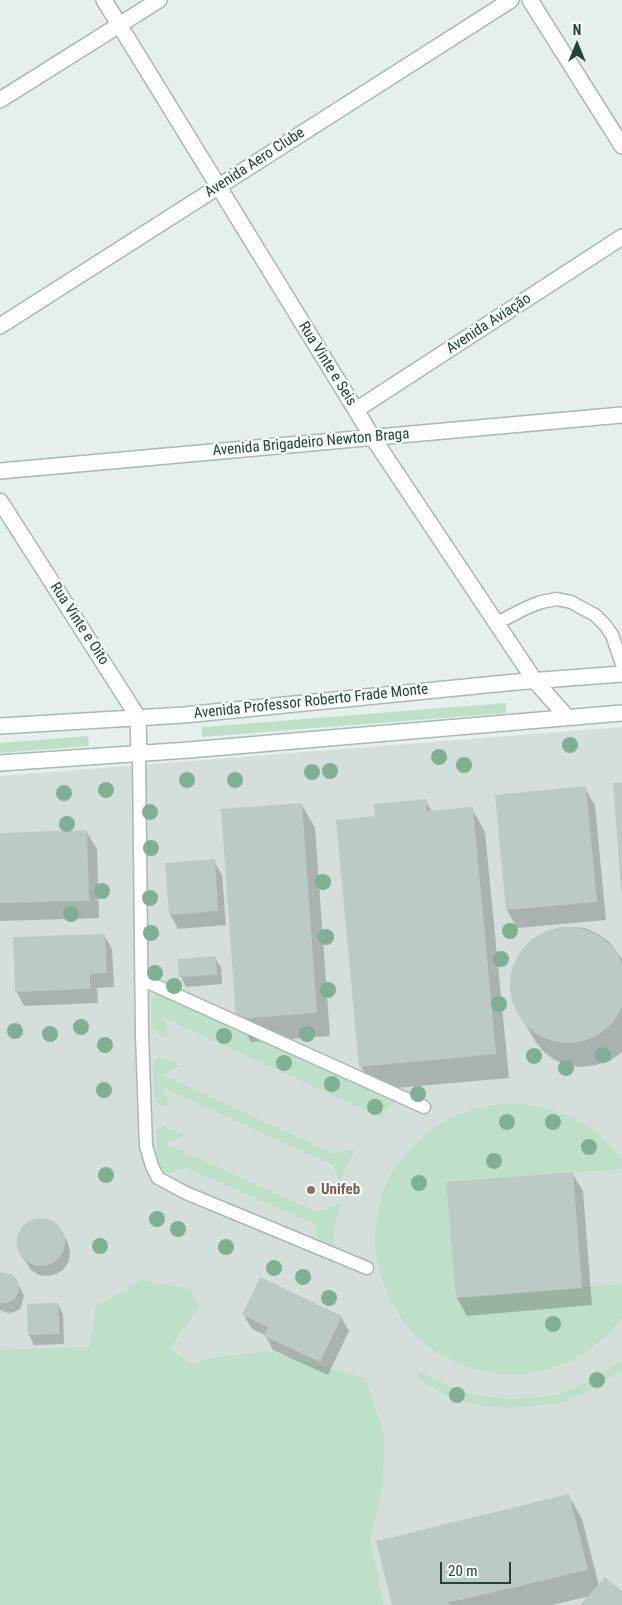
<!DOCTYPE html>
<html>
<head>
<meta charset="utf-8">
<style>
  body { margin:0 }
  #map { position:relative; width:622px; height:1605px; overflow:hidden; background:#e6efeb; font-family:"Roboto Condensed",sans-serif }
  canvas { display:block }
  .north { position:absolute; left:552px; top:20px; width:50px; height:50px; -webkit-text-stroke:4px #f7fbf9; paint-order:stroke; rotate:0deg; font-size:14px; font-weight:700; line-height:20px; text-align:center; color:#24423a }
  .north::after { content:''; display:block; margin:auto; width:18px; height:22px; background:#24423a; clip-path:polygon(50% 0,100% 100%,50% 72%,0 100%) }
  .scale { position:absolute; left:440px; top:1562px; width:71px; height:22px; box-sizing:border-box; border:2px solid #24423a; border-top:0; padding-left:6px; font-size:15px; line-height:18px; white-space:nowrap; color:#24423a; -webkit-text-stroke:4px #f7fbf9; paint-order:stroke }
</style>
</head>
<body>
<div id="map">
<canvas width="622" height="1605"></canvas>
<div class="north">N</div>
<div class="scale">20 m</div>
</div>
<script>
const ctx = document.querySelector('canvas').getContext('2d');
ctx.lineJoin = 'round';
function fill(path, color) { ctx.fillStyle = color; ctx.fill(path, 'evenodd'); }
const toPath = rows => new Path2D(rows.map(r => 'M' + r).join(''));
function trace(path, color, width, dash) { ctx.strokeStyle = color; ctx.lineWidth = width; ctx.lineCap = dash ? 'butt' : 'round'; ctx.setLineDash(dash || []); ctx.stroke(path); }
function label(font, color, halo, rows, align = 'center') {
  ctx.font = font + ' "Roboto Condensed",sans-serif'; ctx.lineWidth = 4.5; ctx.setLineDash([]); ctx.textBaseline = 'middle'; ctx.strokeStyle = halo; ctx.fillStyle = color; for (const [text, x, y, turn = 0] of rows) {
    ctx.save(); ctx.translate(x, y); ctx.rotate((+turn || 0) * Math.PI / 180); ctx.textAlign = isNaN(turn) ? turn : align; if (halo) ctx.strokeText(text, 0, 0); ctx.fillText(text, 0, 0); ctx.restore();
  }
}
fill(toPath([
  [622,727,622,1605,0,1605,0,776]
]), '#d4dfda');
fill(toPath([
  [506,703,506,713,202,737,202,727],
  [88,736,89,746,0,753,0,743],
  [156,991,394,1102,387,1110,383,1118,164,1018,170,1040,159,1034,153,1028,151,1015,152,999],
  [161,1057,180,1066,163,1075,334,1154,356,1148,344,1168,340,1184,333,1165,164,1088,169,1108,155,1102,153,1064,156,1059],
  [500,1104,523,1104,545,1108,566,1115,586,1125,604,1139,622,1159,622,1169,446,1182,456,1298,622,1284,622,1318,604,1338,586,1352,566,1363,545,1370,523,1374,501,1374,478,1370,457,1363,437,1353,419,1339,404,1322,392,1304,383,1283,377,1262,375,1239,377,1217,382,1195,391,1175,404,1156,419,1139,437,1126,456,1115,478,1108],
  [163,1126,184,1135,166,1144,317,1212,340,1204,334,1230,333,1246,322,1241,317,1237,315,1224,185,1167,169,1174,159,1171,157,1169,157,1130],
  [142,1280,190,1289,200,1306,169,1349,192,1364,217,1357,267,1351,366,1378,384,1435,383,1485,370,1540,384,1605,0,1605,0,1350,90,1347,95,1307],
  [622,1360,622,1370,590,1390,563,1402,535,1406,507,1408,480,1406,450,1397,428,1385,419,1378,419,1374,421,1372,453,1388,482,1396,507,1399,535,1398,561,1394,585,1383,612,1367]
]), '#bfe0c8');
fill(toPath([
  [585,788,595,806,606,920,517,928,507,910,496,796],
  [425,800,432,812,472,809,485,832,509,1078,374,1090,361,1067,377,817],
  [302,805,315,828,330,1036,251,1042,237,1018],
  [86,831,97,849,99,918,0,921,0,834],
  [214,861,222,875,226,925,178,929,170,914],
  [570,927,585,928,598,934,609,942,622,959,622,1052,610,1061,596,1065,582,1067,568,1065,555,1060,544,1052,535,1041,521,1017,515,1004,511,991,512,976,515,963,522,951,532,940,543,933,557,928],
  [104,935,112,949,114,987,97,988,98,1003,24,1006,16,991],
  [215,958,221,967,222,984,186,987,181,977,180,960],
  [572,1173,583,1191,592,1305,467,1316,457,1298],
  [40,1219,49,1220,56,1225,68,1243,70,1252,69,1261,64,1269,56,1274,48,1276,39,1275,31,1270,19,1252,17,1243,18,1234,23,1226,31,1221],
  [0,1273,16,1279,24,1296,20,1309,14,1312,8,1313,0,1310],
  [58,1304,63,1314,64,1344,34,1345,29,1335],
  [243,1314,341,1317,349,1331,328,1375,273,1350,265,1335,252,1329],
  [569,1496,582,1519,599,1586,622,1593,622,1605,582,1605,590,1596,552,1605,393,1605]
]), '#0003');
fill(toPath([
  [622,782,622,891,621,891,613,783],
  [586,786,597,902,506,910,495,795],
  [426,799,427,811,473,807,496,1054,359,1067,336,820,375,816,374,804],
  [302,803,317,1013,236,1019,221,809],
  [87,830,89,901,0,903,0,833],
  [215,859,218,911,169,915,165,863],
  '510 985a58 58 0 1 1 116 0a58 58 0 1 1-116 0Z',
  [105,934,107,973,90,974,90,989,15,992,13,937],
  [216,956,217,975,179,977,178,959],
  [573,1172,582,1288,456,1298,446,1182],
  '17 1242a24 24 0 1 1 48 0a24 24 0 1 1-48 0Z',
  [0,1272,12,1274,17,1279,19,1286,18,1293,15,1299,8,1303,0,1303],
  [260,1277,342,1316,320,1362,264,1336,268,1327,242,1315],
  [58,1303,60,1334,28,1335,27,1304],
  [569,1494,588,1570,447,1603,451,1605,392,1605,376,1541],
  [605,1577,622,1591,622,1605,580,1605]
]), '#bbcac4');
const lane = toPath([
  [497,623,526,608,541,602,557,599,571,602,595,615,605,625,612,635,622,664],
  [139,754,142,1035,146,1146,152,1166,158,1178,186,1193,367,1268],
  [141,979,424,1107]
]);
const street = toPath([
  [104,0,373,438,535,681,567,717],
  [530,0,622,146],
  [0,100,159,0],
  [0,326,511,0],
  [356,410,622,237],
  [0,471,622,415],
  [0,501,138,717,139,754]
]);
const secondary = toPath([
  [0,726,184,715,516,682,622,674],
  [0,763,189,750,622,713]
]);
trace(lane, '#a8b8b2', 15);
trace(street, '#a8b8b2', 18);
trace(secondary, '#a4bbb3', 18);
trace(lane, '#fff', 12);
trace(street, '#fff', 15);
trace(secondary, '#fff', 15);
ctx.fillStyle = '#80af93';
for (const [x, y] of [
  [570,745],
  [439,757],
  [464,765],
  [330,771],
  [312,772],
  [187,780],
  [235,780],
  [106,790],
  [64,793],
  [150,812],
  [67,824],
  [151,848],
  [323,882],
  [102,891],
  [150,898],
  [71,914],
  [510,931],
  [151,933],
  [326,937],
  [501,959],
  [155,973],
  [174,986],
  [328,990],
  [499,1004],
  [81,1027],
  [15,1031],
  [50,1034],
  [307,1034],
  [224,1036],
  [105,1045],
  [603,1055],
  [534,1056],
  [284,1063],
  [566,1068],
  [332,1084],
  [104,1090],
  [418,1094],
  [375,1107],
  [507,1122],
  [553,1122],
  [589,1147],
  [494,1161],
  [106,1175],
  [419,1183],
  [157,1219],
  [178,1229],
  [100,1246],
  [226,1247],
  [274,1268],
  [303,1277],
  [329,1298],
  [553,1324],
  [597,1380],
  [457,1395]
]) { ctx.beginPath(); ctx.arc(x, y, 8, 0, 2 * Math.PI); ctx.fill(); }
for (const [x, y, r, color] of [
  [311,1190,5,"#8d6e63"]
]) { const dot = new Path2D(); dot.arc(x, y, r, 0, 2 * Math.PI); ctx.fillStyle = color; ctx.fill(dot); trace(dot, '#f7fbf9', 2); }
label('15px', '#24423a', '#f7fbf9', [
  ["Avenida Aero Clube",255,163,-33],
  ["Avenida Aviação",489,324,-33],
  ["Rua Vinte e Seis",327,364,58],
  ["Avenida Brigadeiro Newton Braga",311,443,-5],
  ["Rua Vinte e Oito",79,624,57],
  ["Avenida Professor Roberto Frade Monte",311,702,-6]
]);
label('bold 15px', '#785e54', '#f7fbf9', [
  ["Unifeb",321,1190]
], 'left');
</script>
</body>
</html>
